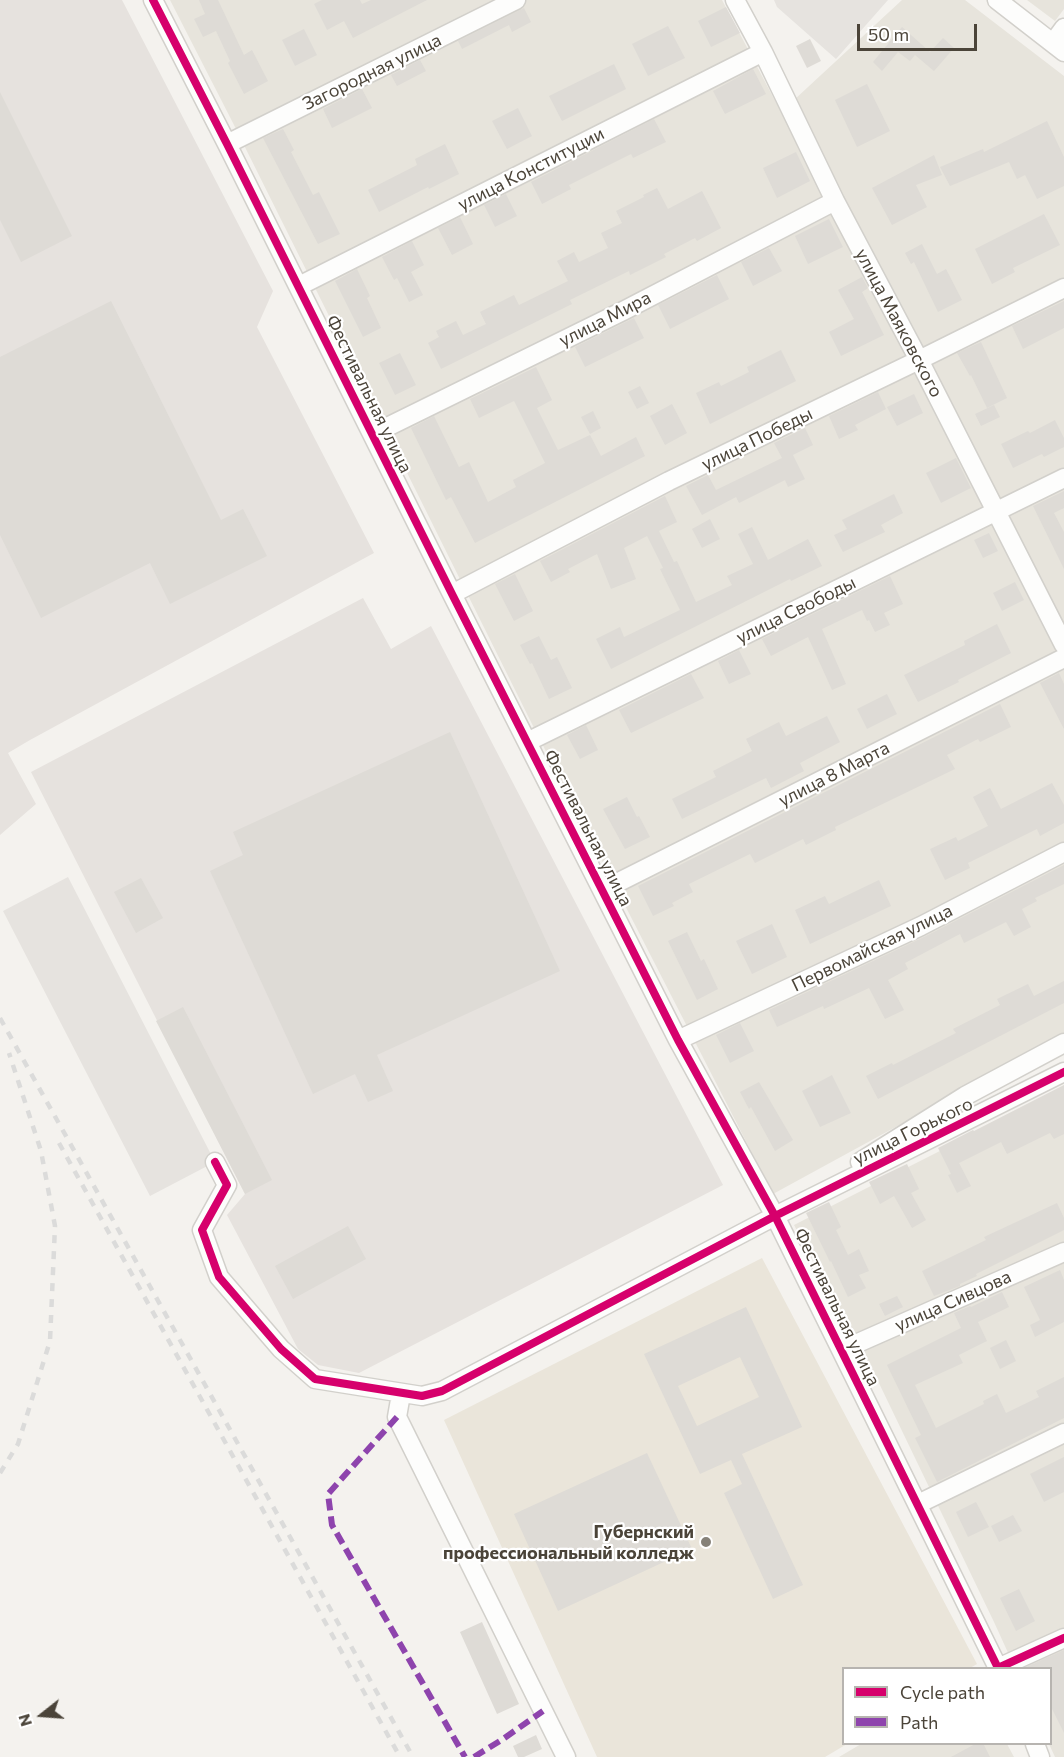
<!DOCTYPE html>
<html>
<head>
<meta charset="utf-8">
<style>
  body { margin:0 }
  #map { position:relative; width:1064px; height:1757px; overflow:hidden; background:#f4f2ee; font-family:Commissioner,sans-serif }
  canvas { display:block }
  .legend { position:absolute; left:842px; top:1667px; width:210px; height:78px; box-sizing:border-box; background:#fff; border:2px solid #b7b4b0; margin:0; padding:8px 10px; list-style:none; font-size:18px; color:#4b4439 }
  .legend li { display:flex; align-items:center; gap:12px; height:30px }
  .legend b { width:30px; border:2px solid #b7b4b0 }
  .north { position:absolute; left:12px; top:1685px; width:60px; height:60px; -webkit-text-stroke:4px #fff; paint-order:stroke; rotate:253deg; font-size:16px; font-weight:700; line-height:24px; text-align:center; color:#4b4439 }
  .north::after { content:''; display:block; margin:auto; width:21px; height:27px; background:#4b4439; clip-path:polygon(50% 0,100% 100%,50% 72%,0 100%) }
  .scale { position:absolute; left:857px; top:24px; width:120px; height:27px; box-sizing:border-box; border:3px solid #4b4439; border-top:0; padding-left:8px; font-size:18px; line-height:21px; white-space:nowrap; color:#4b4439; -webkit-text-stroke:4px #fff; paint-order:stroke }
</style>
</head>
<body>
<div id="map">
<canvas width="1064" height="1757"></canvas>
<ul class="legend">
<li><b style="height:8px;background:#d6006c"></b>Cycle path</li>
<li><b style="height:8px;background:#8e44ad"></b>Path</li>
</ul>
<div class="north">N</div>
<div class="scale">50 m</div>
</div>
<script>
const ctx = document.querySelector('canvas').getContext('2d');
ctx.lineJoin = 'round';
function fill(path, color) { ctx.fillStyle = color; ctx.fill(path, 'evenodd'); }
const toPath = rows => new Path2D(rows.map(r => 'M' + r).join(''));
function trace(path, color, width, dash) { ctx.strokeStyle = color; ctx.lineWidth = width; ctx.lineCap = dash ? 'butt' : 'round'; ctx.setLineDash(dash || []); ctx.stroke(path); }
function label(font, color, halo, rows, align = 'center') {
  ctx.font = font + ' Commissioner,sans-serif'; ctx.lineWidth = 4.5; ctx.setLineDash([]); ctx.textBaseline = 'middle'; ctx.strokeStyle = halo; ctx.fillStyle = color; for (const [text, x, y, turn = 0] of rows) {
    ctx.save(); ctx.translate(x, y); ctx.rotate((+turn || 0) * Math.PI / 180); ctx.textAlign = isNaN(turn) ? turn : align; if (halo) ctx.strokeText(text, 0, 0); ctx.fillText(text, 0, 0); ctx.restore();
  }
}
fill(toPath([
  [170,0,722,0,781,112,902,0,965,0,1064,76,1064,1035,773,1194,534,728,233,123],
  [1027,0,1064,0,1064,9,1055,21],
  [1064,1088,1064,1757,1055,1757,1049,1744,1050,1744,1050,1668,1015,1668,994,1622,877,1379,794,1225],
  [861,1744,1007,1744,1014,1757,839,1757]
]), '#e7e4dc');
fill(toPath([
  [0,0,122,0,273,291,257,327,374,553,30,740,8,753,36,804,0,835],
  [363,598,391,649,431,626,723,1185,359,1373,318,1365,298,1349,227,1215,245,1194,31,772]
]), '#e6e2de');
fill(toPath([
  [762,1258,977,1664,970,1668,844,1668,844,1744,847,1744,825,1757,597,1757,444,1420]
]), '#eae5da');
fill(toPath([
  [774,0,888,0,836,59,777,7],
  [68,877,215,1162,150,1196,3,911]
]), '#e6e3df');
fill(toPath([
  [199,0,218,0,244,55,252,50,268,81,244,94,228,63,230,61,216,31,203,37,194,19,205,14],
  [322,0,360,0,362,4,371,0,427,0,353,38,344,21,327,30,314,4],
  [726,7,740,33,711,47,698,21],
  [524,8,531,22,512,32,509,25,462,49,458,41],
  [668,26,685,58,648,76,632,44],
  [902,27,930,52,943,38,954,48,934,71,915,55,910,61,898,52,882,71,873,62],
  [304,29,317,55,295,66,282,40],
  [810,39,821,61,807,68,796,46],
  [420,60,426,71,397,86,391,75],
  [614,64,626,89,562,121,549,96],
  [753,69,766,94,725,114,713,91],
  [867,84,890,131,857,147,835,100],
  [362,89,372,108,332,128,323,109],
  [0,92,72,236,21,262,0,220],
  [518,108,532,136,507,149,492,121],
  [654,119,666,142,633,158,631,154,569,185,571,189,542,204,531,182],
  [1047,121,1064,157,1064,186,1037,199,1025,175,1017,179,1009,162,950,186,940,167,983,149,984,152],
  [283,129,294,150,291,152,313,195,319,192,340,234,318,244,263,138],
  [445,144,459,174,429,189,428,187,379,212,368,190,417,165,415,159],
  [796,152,810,181,777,198,763,168],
  [934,155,942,175,916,185,927,207,892,225,872,188],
  [657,188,668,209,702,191,721,228,697,241,695,238,664,254,666,257,630,275,629,271,570,300,572,304,441,369,428,343,439,337,436,331,456,321,463,335,486,324,480,312,514,295,519,305,568,281,557,261,574,252,579,262,608,248,601,233,622,223,616,211,644,197,643,195],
  [506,194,517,216,495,227,484,205],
  [1044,214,1060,245,1013,268,1015,272,992,284,975,249],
  [460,217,473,244,452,255,438,228],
  [829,219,843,247,808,264,795,236],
  [412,241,424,265,411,272,423,295,409,302,397,278,394,280,382,257],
  [922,244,937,274,946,269,962,300,938,312,914,262,911,264,905,253],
  [769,248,782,271,753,286,741,262],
  [357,269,370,296,367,298,381,328,363,337,335,281],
  [717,275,729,299,670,329,658,305],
  [862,277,868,288,862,292,884,335,841,356,829,332,854,319,838,290],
  [111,301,221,520,243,509,267,556,170,604,150,563,41,618,0,535,0,357],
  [1064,301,1064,328,1023,349,1012,326],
  [634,318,644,338,585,367,575,347],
  [981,342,1007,398,987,408,971,375,970,376,957,353],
  [781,350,796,381,710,424,696,393,719,382,721,386,749,372,747,367],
  [400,353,416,385,395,395,379,363],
  [536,367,552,400,537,408,558,450,590,435,601,456,636,437,645,456,475,543,451,497,446,500,411,428,434,416,459,467,469,462,488,502,516,487,513,480,545,463,514,401,479,418,470,399],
  [640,386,649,403,637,409,628,392],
  [878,392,886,409,855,425,858,430,839,439,829,416],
  [914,394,923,413,897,426,887,407],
  [672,404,687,433,665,445,650,416],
  [994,405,1000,417,981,426,975,414],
  [593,411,601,428,590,434,581,417],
  [1055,420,1064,438,1064,447,1044,457,1042,454,1013,468,1001,444,1028,431,1030,433],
  [805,428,813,445,793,455,805,479,788,487,785,480,739,503,736,497,702,515,686,486,708,475,716,490,782,458,774,443],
  [956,458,971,488,941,503,926,473],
  [1064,491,1064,508,1054,513,1064,532,1064,569,1033,506],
  [894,494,903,513,881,525,885,532,843,552,834,535,847,529,842,520],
  [665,496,677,522,659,531,674,562,677,561,696,602,732,585,727,576,753,564,738,534,752,527,768,560,808,539,822,566,791,581,790,579,611,669,596,639,620,627,624,637,680,610,660,569,663,568,647,536,624,548,636,579,611,589,597,554,568,569,570,572,551,582,540,561],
  [710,519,720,539,702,548,692,529],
  [989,533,998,551,983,558,974,540],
  [515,574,533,611,514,621,495,584],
  [890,576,903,604,884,613,890,625,875,632,869,620,867,621,862,610,822,629,846,684,832,690,808,637,771,656,762,639],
  [1015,582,1024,600,1002,611,993,593],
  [997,624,1011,653,958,680,959,682,918,702,904,675,965,645,964,641],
  [539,636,551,660,557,657,572,688,549,699,532,663,530,664,520,645],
  [739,650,751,674,729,684,718,661],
  [1059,673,1064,684,1064,729,1040,683],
  [691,674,704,698,631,733,619,710],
  [887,694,897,714,867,729,857,709],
  [1000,704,1011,727,980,742,978,739,947,755,955,769,835,827,836,830,806,845,803,839,755,863,750,854,689,884,693,892,672,903,674,906,653,916,638,886],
  [827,716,840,742,800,763,804,771,771,788,766,778,682,819,672,799,716,777,713,771,752,751,746,739,779,722,786,736],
  [586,725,598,750,580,759,567,735],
  [450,732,560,971,377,1055,393,1091,368,1102,355,1074,313,1094,210,871,243,855,233,832],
  [1052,783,1064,805,1064,823,1040,836,1037,829,968,863,970,868,945,880,930,849,956,837,958,841,988,826,973,797,990,788,1001,809],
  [627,797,637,817,639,816,650,837,625,849,603,809],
  [1064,865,1064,884,1035,898,1037,901,1022,909,1031,927,1014,936,1006,922,964,943,960,934,905,963,908,969,888,980,904,1010,885,1019,869,988,824,1009,823,1006,777,1027,769,1010,926,936],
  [141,878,163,918,136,933,114,892],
  [879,880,891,906,810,944,795,910,825,896,829,904],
  [772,924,787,957,752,974,736,941],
  [687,932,701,961,704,959,718,989,697,1000,668,941],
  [1064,981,1064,1003,878,1099,866,1076,892,1063,893,1065,956,1033,953,1029,1000,1005,997,999,1028,984,1034,996],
  [183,1007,272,1180,245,1194,156,1021],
  [740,1023,754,1051,730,1063,716,1035],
  [832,1075,851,1113,820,1127,802,1091],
  [759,1082,793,1140,775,1151,751,1107,749,1109,740,1092],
  [1064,1085,1064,1134,1054,1139,1050,1133,1007,1154,1001,1142,959,1163,971,1186,957,1193,948,1175,951,1174,938,1148,973,1130,974,1131],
  [907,1164,919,1189,911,1193,926,1220,912,1228,894,1196,880,1204,869,1182],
  [829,1202,841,1227,836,1230,848,1255,859,1249,869,1271,859,1275,866,1288,848,1297,831,1261,830,1262,806,1213],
  [1057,1203,1064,1218,1064,1230,976,1274,977,1276,960,1284,960,1286,934,1296,922,1271,986,1240,984,1237],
  [348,1226,366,1259,293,1299,275,1266],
  [1060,1270,1064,1280,1064,1322,1035,1337,1030,1325,1040,1320,1024,1287],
  [1002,1292,1009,1307,978,1322,987,1341,959,1355,963,1363,915,1385,936,1428,984,1404,983,1401,997,1394,1006,1413,1039,1397,1036,1391,1064,1377,1064,1418,937,1482,915,1438,921,1435,887,1365,961,1328,954,1313,970,1306,971,1307],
  [897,1296,903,1307,885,1316,879,1304],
  [746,1307,802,1427,742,1454,803,1585,773,1599,724,1493,742,1484,731,1460,700,1474,644,1354],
  [740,1357,759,1397,697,1426,678,1386],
  [1006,1340,1016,1361,1000,1369,990,1348],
  [647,1453,692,1549,558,1611,514,1514],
  [1064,1457,1064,1492,1044,1502,1030,1474],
  [976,1502,989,1527,968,1537,956,1512],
  [1013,1515,1022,1531,999,1542,991,1526],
  [1019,1589,1035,1621,1016,1631,1000,1598],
  [482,1622,519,1704,497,1714,460,1632],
  [1064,1650,1064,1733,1050,1705,1050,1668,1024,1668],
  [536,1735,542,1749,524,1757,518,1757,513,1746],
  [977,1743,983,1743,990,1757,951,1757]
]), '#dedbd6');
const minor = toPath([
  [153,0,227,144,452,594,678,1040,775,1216,998,1668,1064,1638],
  [735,0,763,52,835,201,919,360,1064,645],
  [997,0,1064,52],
  [1053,43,1064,28],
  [227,144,516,0],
  [299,286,763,52],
  [373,434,623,311,835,201],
  [452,594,669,481,919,360,1064,288],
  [527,742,1064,478],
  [603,890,1064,658],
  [678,1040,921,926,1064,852],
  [215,1162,227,1185,202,1230,219,1277,281,1349,315,1379,422,1396,442,1391,775,1216,1064,1072],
  [860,1162,965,1096,1064,1043],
  [842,1350,1064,1252],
  [401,1394,397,1417,566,1757],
  [918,1504,1064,1433],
  [1035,1744,1040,1757]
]);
trace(minor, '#d2d0cb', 21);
trace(minor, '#fdfdfc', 18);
trace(toPath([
  [0,1018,413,1757],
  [59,1143,400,1757],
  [0,1473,18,1444,50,1341,55,1226,41,1151,9,1053]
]), '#dbdbda', 4.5, [8, 8]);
trace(toPath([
  [397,1417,328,1494,332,1525,465,1757],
  [474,1757,503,1739,543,1711]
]), '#8e44ad', 6, [12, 6]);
trace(toPath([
  [153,0,227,144,452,594,678,1040,775,1216,998,1668,1064,1638],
  [215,1162,227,1185,202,1230,219,1277,281,1349,315,1379,422,1396,442,1391,775,1216,1064,1072]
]), '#d6006c', 8);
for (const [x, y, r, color] of [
  [706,1542,6,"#868178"]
]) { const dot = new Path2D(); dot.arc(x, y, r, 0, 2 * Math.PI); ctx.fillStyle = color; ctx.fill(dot); trace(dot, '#fff', 2); }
label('18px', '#4b4439', '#fff', [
  ["Загородная улица",372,72,-26],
  ["улица Конституции",531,169,-27],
  ["улица Мира",605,319,-27],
  ["улица Маяковского",899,323,62],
  ["Фестивальная улица",369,394,64],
  ["улица Победы",757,439,-26],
  ["улица Свободы",796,610,-26],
  ["улица 8 Марта",834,774,-27],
  ["Фестивальная улица",588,828,63],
  ["Первомайская улица",872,948,-26],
  ["улица Горького",913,1131,-26],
  ["улица Сивцова",953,1301,-24],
  ["Фестивальная улица",837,1307,64]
]);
label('bold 18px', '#4b4439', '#fff', [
  ["Губернский",694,1532],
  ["профессиональный колледж",694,1553]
], 'right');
</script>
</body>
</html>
